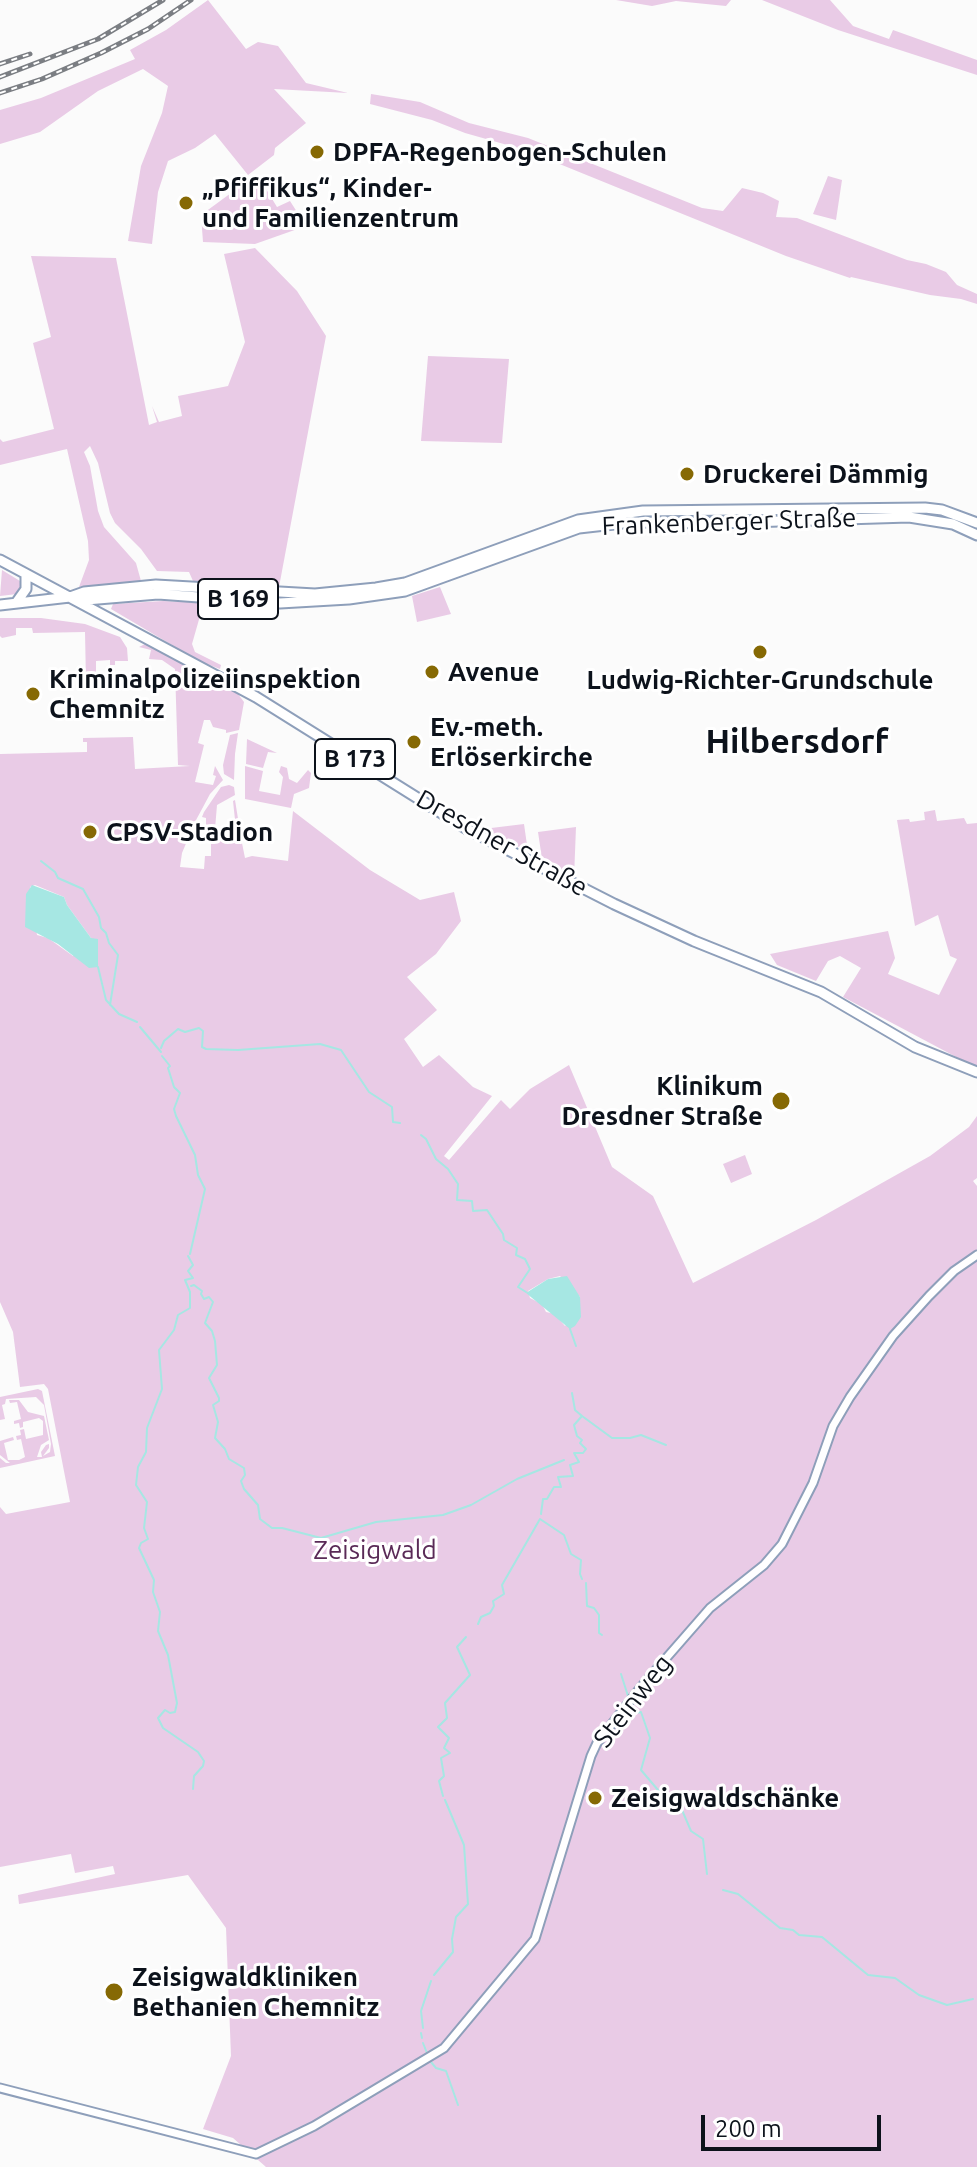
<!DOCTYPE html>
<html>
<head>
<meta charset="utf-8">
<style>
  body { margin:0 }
  #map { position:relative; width:977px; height:2167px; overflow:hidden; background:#fbfbfb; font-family:Ubuntu,sans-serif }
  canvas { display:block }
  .scale { position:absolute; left:701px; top:2115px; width:180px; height:36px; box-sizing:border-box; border:4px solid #0c121b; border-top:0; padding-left:10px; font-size:24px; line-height:28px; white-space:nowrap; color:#0c121b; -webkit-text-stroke:6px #fff; paint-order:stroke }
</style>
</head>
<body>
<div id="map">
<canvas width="977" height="2167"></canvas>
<div class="scale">200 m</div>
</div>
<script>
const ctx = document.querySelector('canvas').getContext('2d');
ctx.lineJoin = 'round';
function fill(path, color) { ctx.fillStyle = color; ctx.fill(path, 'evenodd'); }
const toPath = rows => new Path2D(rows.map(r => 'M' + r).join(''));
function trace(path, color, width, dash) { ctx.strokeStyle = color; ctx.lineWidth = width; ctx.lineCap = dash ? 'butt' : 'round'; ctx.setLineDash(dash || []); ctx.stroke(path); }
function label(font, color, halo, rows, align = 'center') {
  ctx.font = font + ' Ubuntu,sans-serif'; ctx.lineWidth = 6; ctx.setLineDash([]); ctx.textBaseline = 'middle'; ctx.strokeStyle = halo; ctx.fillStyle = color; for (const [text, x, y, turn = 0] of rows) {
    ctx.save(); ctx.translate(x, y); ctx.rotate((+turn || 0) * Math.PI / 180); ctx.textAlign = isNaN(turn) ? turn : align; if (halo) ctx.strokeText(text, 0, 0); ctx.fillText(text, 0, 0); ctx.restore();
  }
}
fill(toPath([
  [208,0,246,49,258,42,278,46,306,83,348,93,274,89,306,123,275,148,274,155,248,175,215,134,195,148,168,161,158,192,152,244,128,241,141,166,162,113,168,86,143,69,98,91,40,132,0,144,0,110,41,98,135,59,130,50,166,30],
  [616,0,731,0,726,6,676,1,652,6],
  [762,0,830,0,853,26,889,39,893,30,977,60,977,75,838,30],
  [371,94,420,102,469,123,528,138,702,208,723,211,742,188,763,193,779,201,776,217,797,218,907,260,926,264,946,272,957,285,977,294,977,304,961,299,930,295,851,277,850,278,786,256,525,150,465,133,432,120,370,104],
  [257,174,277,207,290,201,306,226,255,244,203,242,201,215],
  [828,176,842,180,836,220,813,214],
  [255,248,297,291,326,336,279,587,193,581,189,572,157,571,141,549,115,523,110,513,98,463,90,446,84,452,90,466,98,511,104,527,136,563,141,581,79,587,89,560,88,541,67,449,0,465,0,439,3,442,54,429,33,343,51,337,31,256,116,258,149,425,157,422,152,406,159,422,182,416,178,396,228,386,245,342,224,254],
  [428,356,509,359,502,443,421,441],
  [2,570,20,581,21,586,17,594,0,596],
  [440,587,451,614,417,622,412,596],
  [163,601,231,604,202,609,192,644,195,652,221,665,220,669,199,661,111,609,113,604],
  [0,618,41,618,85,624,120,637,127,648,128,661,115,661,115,665,110,665,110,660,96,661,96,682,86,682,85,632,33,633,32,628,16,628,16,635,2,638,0,636],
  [145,644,238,694,244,702,239,730,226,733,226,730,213,727,210,720,204,720,198,743,204,745,195,782,213,785,216,776,213,775,215,766,223,780,210,794,195,822,182,853,180,867,204,869,205,856,211,856,211,833,240,833,245,858,252,856,288,861,293,811,370,870,420,900,454,892,461,921,436,954,407,977,437,1010,404,1039,423,1067,439,1055,473,1087,492,1096,444,1156,449,1160,501,1100,510,1109,530,1089,569,1065,612,1167,653,1196,693,1283,816,1220,930,1156,969,1127,977,1116,977,1178,973,1181,977,1186,977,2167,266,2167,233,2138,203,2129,231,2056,226,1928,188,1875,19,1904,18,1895,115,1874,113,1866,75,1873,71,1854,0,1867,0,1507,6,1514,70,1502,48,1389,44,1384,20,1387,13,1332,0,1302,0,754,87,752,87,742,83,742,83,738,133,737,135,769,190,766,178,765,175,669,162,660,149,659,151,650,139,647],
  [35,885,64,897,67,905,91,938,73,956,48,938,37,935,30,887],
  [560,1276,580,1297,580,1309,565,1326,555,1314,546,1312,542,1304,530,1298,528,1291,548,1279],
  [238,733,235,754,234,780,224,774,223,765,230,735],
  [247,739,277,753,268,752,263,768,246,764],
  [245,766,263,771,259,791,280,795,283,777,279,772,281,766,287,768,289,779,297,783,308,770,311,773,309,788,294,794,291,808,245,799],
  [229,785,234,787,235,795,217,805,215,829,236,829,233,801,235,800,240,831,206,829,206,818,202,817,204,812,221,787],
  [935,810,937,821,964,818,967,824,977,823,977,1068,843,997,861,968,840,956,828,961,816,981,777,965,770,954,888,931,895,958,888,974,939,995,957,959,950,956,938,915,915,926,897,820,909,819,910,822,925,820,924,812],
  [524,824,527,845,523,849,483,829],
  [576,827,574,878,542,859,538,832],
  [745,1155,752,1174,731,1183,723,1164],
  [38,1389,42,1391,55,1456,0,1468,0,1458,6,1463,10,1463,0,1455,0,1441,13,1437,14,1440,4,1443,8,1460,19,1460,25,1457,21,1439,17,1440,16,1436,21,1435,20,1430,24,1429,26,1439,43,1435,43,1421,39,1418,23,1422,23,1427,20,1428,19,1423,14,1424,14,1421,21,1419,17,1402,10,1403,9,1400,19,1400,28,1412,44,1416,49,1440,41,1445,37,1457,42,1457,41,1452,46,1445,49,1444,49,1448,43,1456,50,1452,51,1444,44,1405,36,1397,6,1399,5,1404,2,1405,5,1419,0,1420,0,1397]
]), '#e9cbe6');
fill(toPath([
  [32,885,64,897,67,905,91,938,98,939,98,967,89,968,58,944,25,927,26,894],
  [567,1276,580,1297,581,1317,575,1326,570,1329,526,1293,548,1279]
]), '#a6e7e3');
trace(toPath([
  [41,861,55,872,58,878,83,889,99,917,101,928,106,933,109,943,118,955,110,1005],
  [98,967,106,1000,119,1014,137,1022],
  [140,1027,161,1052],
  [161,1048,164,1041,178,1029,185,1032,199,1028,203,1031,202,1047,206,1049,238,1050,320,1044,341,1050,369,1092,392,1107,393,1122,400,1123],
  [162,1056,170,1066,168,1068,174,1087,180,1093,174,1109,176,1116,195,1155,198,1175,205,1189,190,1254],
  [421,1135,426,1139,436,1159,448,1169,458,1184,457,1200,472,1201,473,1211,487,1210,503,1234,504,1240,517,1248,516,1255,525,1259,530,1269,518,1287,526,1292],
  [188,1256,193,1265,188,1271,193,1278,185,1280,190,1292,190,1308,178,1315,174,1330,159,1350,162,1389,147,1428,146,1452,138,1467,136,1485,147,1502,144,1528,148,1539,141,1543,139,1548,154,1580,153,1592,160,1612,158,1631,168,1655,177,1703,175,1712,170,1713,165,1710,158,1718,163,1728,198,1752,204,1761,203,1766,194,1776,193,1789],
  [191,1286,194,1285,202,1291,201,1294,204,1299,209,1297,213,1302,205,1323,212,1331,215,1341,217,1365,209,1378,219,1398,219,1401,213,1405,218,1422,215,1438,225,1449,229,1459,244,1468,245,1475,241,1481,244,1489,258,1505,260,1519,272,1528,282,1528,321,1538,376,1522,443,1515,471,1505,517,1479,564,1460],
  [570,1329,576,1346],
  [582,1416,612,1438,630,1438,641,1435,666,1445],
  [541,1514,543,1499,547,1499,554,1487,561,1487,558,1477,573,1476,570,1465,579,1462,574,1453,583,1453,586,1449,580,1443,582,1440,577,1436,574,1425,582,1416,575,1410,572,1393],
  [586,1583,587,1606,594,1608,599,1615,599,1633,602,1635],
  [478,1624,481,1617,490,1613,494,1606,493,1601,504,1594,502,1585,540,1519,564,1535,571,1554,581,1560,580,1574,582,1579],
  [621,1674,628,1696],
  [629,1710,630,1714,641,1712,650,1738,641,1770,658,1790,682,1810,691,1831,703,1839,707,1874],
  [443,1796,439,1781,444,1776,441,1758,450,1753,444,1748,449,1738,438,1727,447,1718,445,1703,470,1675,457,1647,466,1637],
  [723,1890,738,1894,780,1928,793,1930,799,1935,822,1937,868,1975,895,1978,919,1995,947,2005,973,1999],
  [434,1975,453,1952,452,1939,456,1917,468,1904,464,1845,445,1800],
  [423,2028,421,2011,431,1981],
  [421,2033,422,2038],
  [423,2043,427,2053],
  [431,2062,436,2068,446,2071,458,2105]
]), '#a6e7e3', 2);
const minor = toPath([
  [0,2088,256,2154,314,2126,444,2048,535,1939,591,1756,597,1743,641,1687,710,1608,764,1565,782,1544,813,1483,833,1426,850,1397,893,1336,929,1296,954,1271,977,1255]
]);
const major = toPath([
  [0,560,256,697,467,829,614,904,694,941,821,992,915,1047,977,1072],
  [77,599,86,600,158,594,280,603,349,599,405,591,579,528,632,522,716,523,909,517,953,524,977,535],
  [16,603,26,589,26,574],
  [0,605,70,597,84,592,156,585,315,594,376,588,405,583,578,520,643,511,925,508,942,510,977,523]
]);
trace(minor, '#8e9fba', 11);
trace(major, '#8e9fba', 13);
trace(minor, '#fff', 7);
trace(major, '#fff', 9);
const rail = toPath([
  [0,64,30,54],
  [0,77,98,39,163,0],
  [0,93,42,79,101,53,148,29,191,0]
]);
trace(rail, '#7b7e83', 5);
trace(rail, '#fff', 2, [6]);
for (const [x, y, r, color] of [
  [317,152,8,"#866904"],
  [186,203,8,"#866904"],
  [687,474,8,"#866904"],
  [760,652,8,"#866904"],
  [432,672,8,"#866904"],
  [33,694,8,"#866904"],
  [414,742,8,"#866904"],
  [90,832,8,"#866904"],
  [781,1101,10,"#866904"],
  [595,1798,8,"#866904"],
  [114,1992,10,"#866904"]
]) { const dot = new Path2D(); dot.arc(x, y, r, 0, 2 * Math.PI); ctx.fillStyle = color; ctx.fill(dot); trace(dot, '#fff', 3); }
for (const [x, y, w] of [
  [238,599,80],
  [355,759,80]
]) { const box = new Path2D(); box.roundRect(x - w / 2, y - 20, w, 40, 6); ctx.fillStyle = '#fff'; ctx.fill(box); trace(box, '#0c121b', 2); }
label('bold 24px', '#0c121b', null, [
  ["B 169",238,599],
  ["B 173",355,759]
]);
label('bold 26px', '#0c121b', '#fff', [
  ["DPFA-Regenbogen-Schulen",333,152],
  ["„Pfiffikus“, Kinder-",202,188],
  ["und Familienzentrum",202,218],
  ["Druckerei Dämmig",703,474],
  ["Avenue",448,672],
  ["Kriminalpolizeiinspektion",49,679],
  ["Chemnitz",49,709],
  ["Ludwig-Richter-Grundschule",760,680,"center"],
  ["Ev.-meth.",430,727],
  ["Erlöserkirche",430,757],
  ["CPSV-Stadion",106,832],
  ["Klinikum",763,1086,"right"],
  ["Dresdner Straße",763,1116,"right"],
  ["Zeisigwaldschänke",611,1798],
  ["Zeisigwaldkliniken",132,1977],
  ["Bethanien Chemnitz",132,2007]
], 'left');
label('26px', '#0c121b', '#fff', [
  ["Frankenberger Straße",729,522,-2],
  ["Dresdner Straße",502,843,29],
  ["Steinweg",633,1701,-52]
]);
label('26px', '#5a2a57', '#fff', [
  ["Zeisigwald",375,1550]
]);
label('bold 34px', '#0c121b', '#fff', [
  ["Hilbersdorf",797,742]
]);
</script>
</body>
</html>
